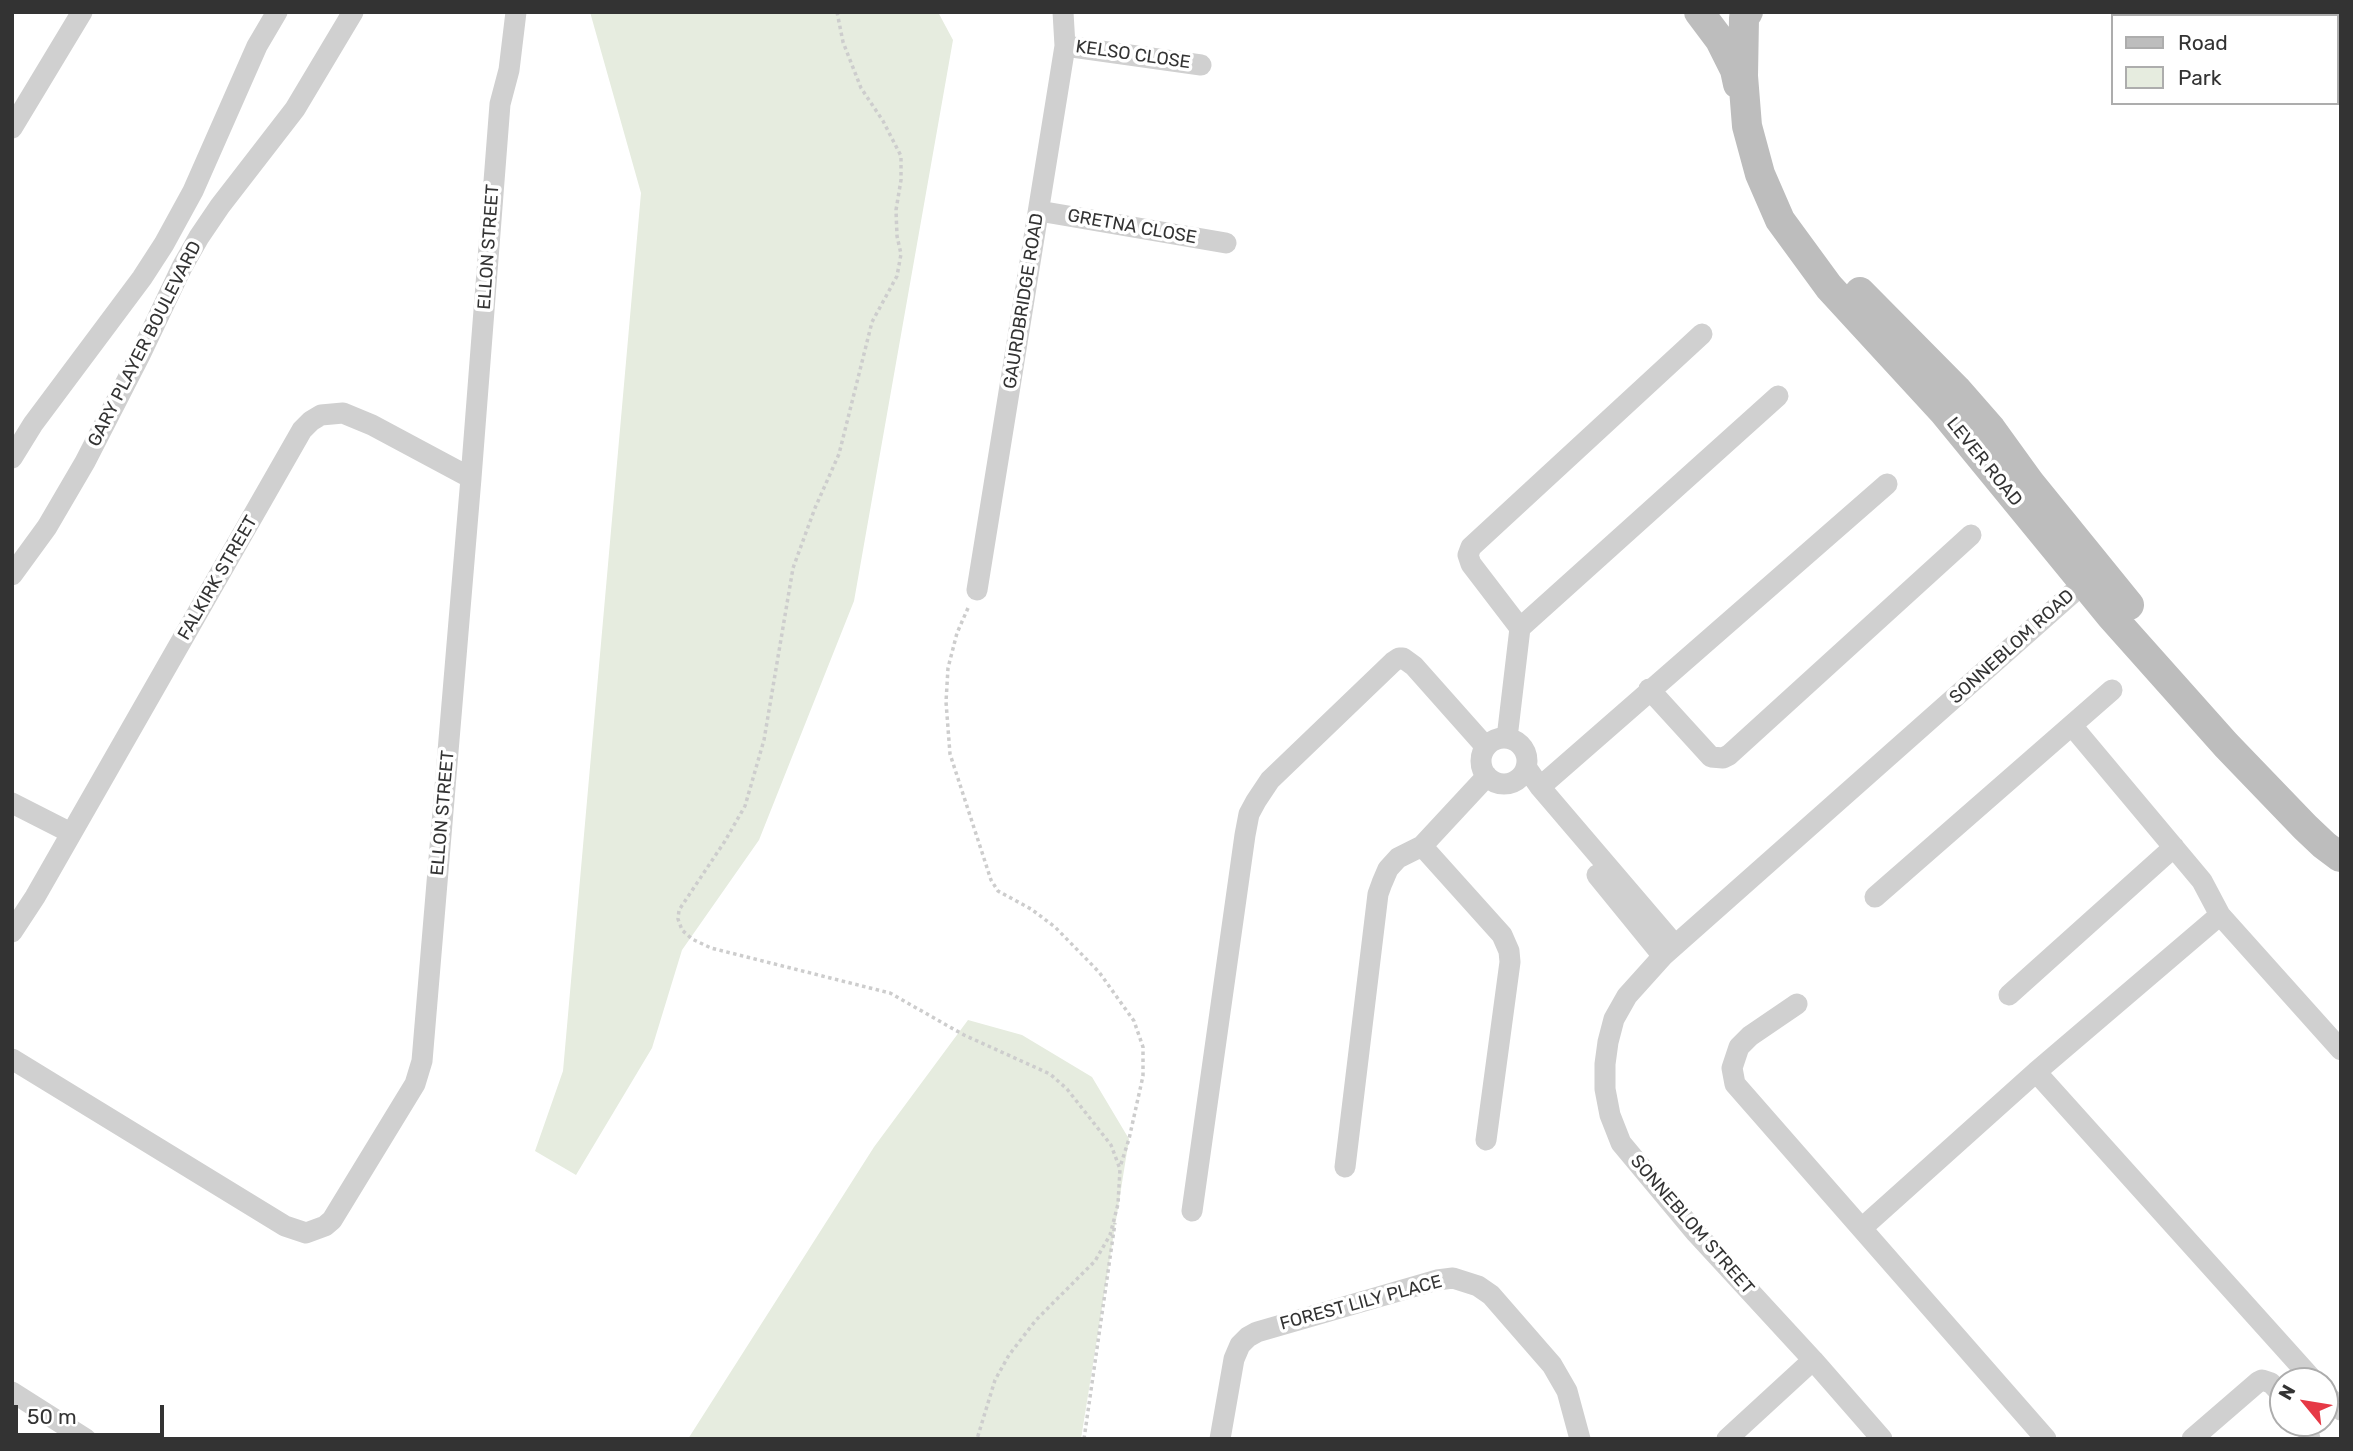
<!DOCTYPE html>
<html>
<head>
<meta charset="utf-8">
<style>
  body { margin:0 }
  #map { position:relative; width:2353px; height:1451px; overflow:hidden; background:#fff; font-family:Rubik,sans-serif }
  canvas { display:block }
  .frame { position:absolute; inset:0; border:14px solid #333; pointer-events:none }
  .legend { position:absolute; left:2111px; top:14px; width:228px; height:91px; box-sizing:border-box; background:#fff; border:2px solid #adadad; margin:0; padding:9px 12px; list-style:none; font-size:21px; color:#333 }
  .legend li { display:flex; align-items:center; gap:14px; height:35px }
  .legend b { width:35px; border:2px solid #adadad }
  .north { position:absolute; left:2269px; top:1367px; width:70px; height:70px; box-sizing:border-box; background:#fff; border:2px solid #adadad; border-radius:50%; rotate:300deg; font-size:19px; font-weight:700; line-height:28px; text-align:center; color:#333 }
  .north::after { content:''; display:block; margin:auto; width:24px; height:32px; background:#e63946; clip-path:polygon(50% 0,100% 100%,50% 72%,0 100%) }
  .scale { position:absolute; left:14px; top:1405px; width:150px; height:32px; box-sizing:border-box; border:4px solid #333; border-top:0; padding-left:9px; font-size:21px; line-height:24px; white-space:nowrap; color:#333; -webkit-text-stroke:5px #fff; paint-order:stroke }
</style>
</head>
<body>
<div id="map">
<canvas width="2353" height="1451"></canvas>
<div class="frame"></div>
<ul class="legend">
<li><b style="height:9px;background:#bdbdbd"></b>Road</li>
<li><b style="height:19px;background:#e6ecdf"></b>Park</li>
</ul>
<div class="north">N</div>
<div class="scale">50 m</div>
</div>
<script>
const ctx = document.querySelector('canvas').getContext('2d');
ctx.lineJoin = 'round';
function fill(path, color) { ctx.fillStyle = color; ctx.fill(path, 'evenodd'); }
const toPath = rows => new Path2D(rows.map(r => 'M' + r).join(''));
function trace(path, color, width, dash) { ctx.strokeStyle = color; ctx.lineWidth = width; ctx.lineCap = dash ? 'butt' : 'round'; ctx.setLineDash(dash || []); ctx.stroke(path); }
function label(font, color, halo, rows, align = 'center') {
  ctx.font = font + ' Rubik,sans-serif'; ctx.lineWidth = 7; ctx.setLineDash([]); ctx.textBaseline = 'middle'; ctx.strokeStyle = halo; ctx.fillStyle = color; for (const [text, x, y, turn = 0] of rows) {
    ctx.save(); ctx.translate(x, y); ctx.rotate((+turn || 0) * Math.PI / 180); ctx.textAlign = isNaN(turn) ? turn : align; if (halo) ctx.strokeText(text, 0, 0); ctx.fillText(text, 0, 0); ctx.restore();
  }
}
fill(toPath([
  [590,12,938,12,953,40,854,601,759,840,682,950,652,1048,576,1175,535,1151,563,1071,641,193],
  [968,1020,1022,1035,1092,1077,1129,1139,1081,1439,688,1439,874,1147]
]), '#e6ecdf');
trace(toPath([
  [837,12,843,42,861,88,883,121,901,156,901,180,896,210,897,236,901,254,897,276,872,322,839,454,815,508,793,568,764,740,745,806,725,841,679,910,678,919,682,930,692,939,711,948,890,993,964,1035,1050,1074,1067,1089,1111,1145,1120,1169,1118,1204,1110,1235,1095,1261,1036,1320,1009,1355,995,1380,977,1439],
  [968,608,957,633,948,668,946,702,950,754,991,880,998,891,1031,909,1055,927,1099,972,1134,1021,1143,1047,1143,1076,1129,1139,1120,1167],
  [1084,1439,1115,1223]
]), '#cdcdcd', 3.5, [3.5, 3.5]);
trace(toPath([
  [1065,46,1201,65],
  [12,128,82,12],
  [1039,211,1226,243],
  [12,458,33,424,142,278,164,244,193,191,257,46,277,12],
  [12,575,47,527,85,462,140,355,182,267,199,237,220,206,295,109,353,12],
  [977,590,1065,46,1063,12],
  [1520,628,1471,564,1468,555,1471,547,1702,334],
  [1649,689,1711,757,1723,758,1729,755,1971,535],
  [2073,727,2202,881,2220,915,2341,1050],
  [1507,738,1520,628,1778,396],
  '1481 761a23 23 0 1 1 46 0a23 23 0 1 1-46 0Z',
  [1526,767,1540,787,1675,945],
  [1540,787,1887,484],
  [12,803,71,833],
  [1422,846,1502,935,1509,951,1510,962,1486,1140],
  [1597,875,1663,956],
  [1875,897,2112,690],
  [12,932,35,897,302,430,311,421,321,415,343,413,372,425,471,478],
  [2009,995,2174,847],
  [1797,1004,1750,1036,1739,1047,1732,1068,1735,1084,2046,1439],
  [12,1059,285,1226,306,1233,325,1226,332,1220,415,1084,422,1061,471,478,500,104,509,70,516,12],
  [2036,1072,2314,1381],
  [1345,1167,1378,894,1382,883,1388,869,1398,858,1422,846,1487,776],
  [1192,1211,1245,835,1249,814,1256,801,1270,780,1393,662,1399,658,1403,658,1414,666,1486,747],
  [1862,1228,2036,1072,2220,915],
  [12,1392,86,1439],
  [2325,1393,2341,1410],
  [2306,1423,2310,1439],
  [1220,1439,1234,1359,1240,1345,1248,1337,1257,1332,1437,1280,1453,1278,1478,1286,1491,1295,1552,1365,1567,1391,1580,1439],
  [1727,1439,1813,1360],
  [1882,1439,1813,1360,1696,1233,1621,1143,1610,1115,1605,1089,1605,1064,1608,1042,1614,1019,1627,996,1663,956,2093,575],
  [2192,1439,2258,1382,2262,1380,2271,1383,2283,1396]
]), '#d0d0d0', 21);
trace(toPath([
  [1699,12,1720,40,1735,70,1738,84],
  [1748,12,1744,18,1743,76,1747,126,1760,174,1780,220,1829,287,1943,411,2111,616,2226,745,2305,827,2324,845,2340,857],
  [1860,292,1956,389,1991,429,2030,483,2129,605]
]), '#bdbdbd', 30);
label('18px', '#333', '#fff', [
  ["KELSO CLOSE",1133,55,8],
  ["GRETNA CLOSE",1132,227,10],
  ["ELLON STREET",489,247,-86],
  ["GAURDBRIDGE ROAD",1024,301,-81],
  ["GARY PLAYER BOULEVARD",145,344,-63],
  ["LEVER ROAD",1984,462,51],
  ["FALKIRK STREET",218,578,-60],
  ["SONNEBLOM ROAD",2012,647,-42],
  ["ELLON STREET",443,813,-85],
  ["SONNEBLOM STREET",1692,1225,49],
  ["FOREST LILY PLACE",1361,1303,-15]
]);
</script>
</body>
</html>
